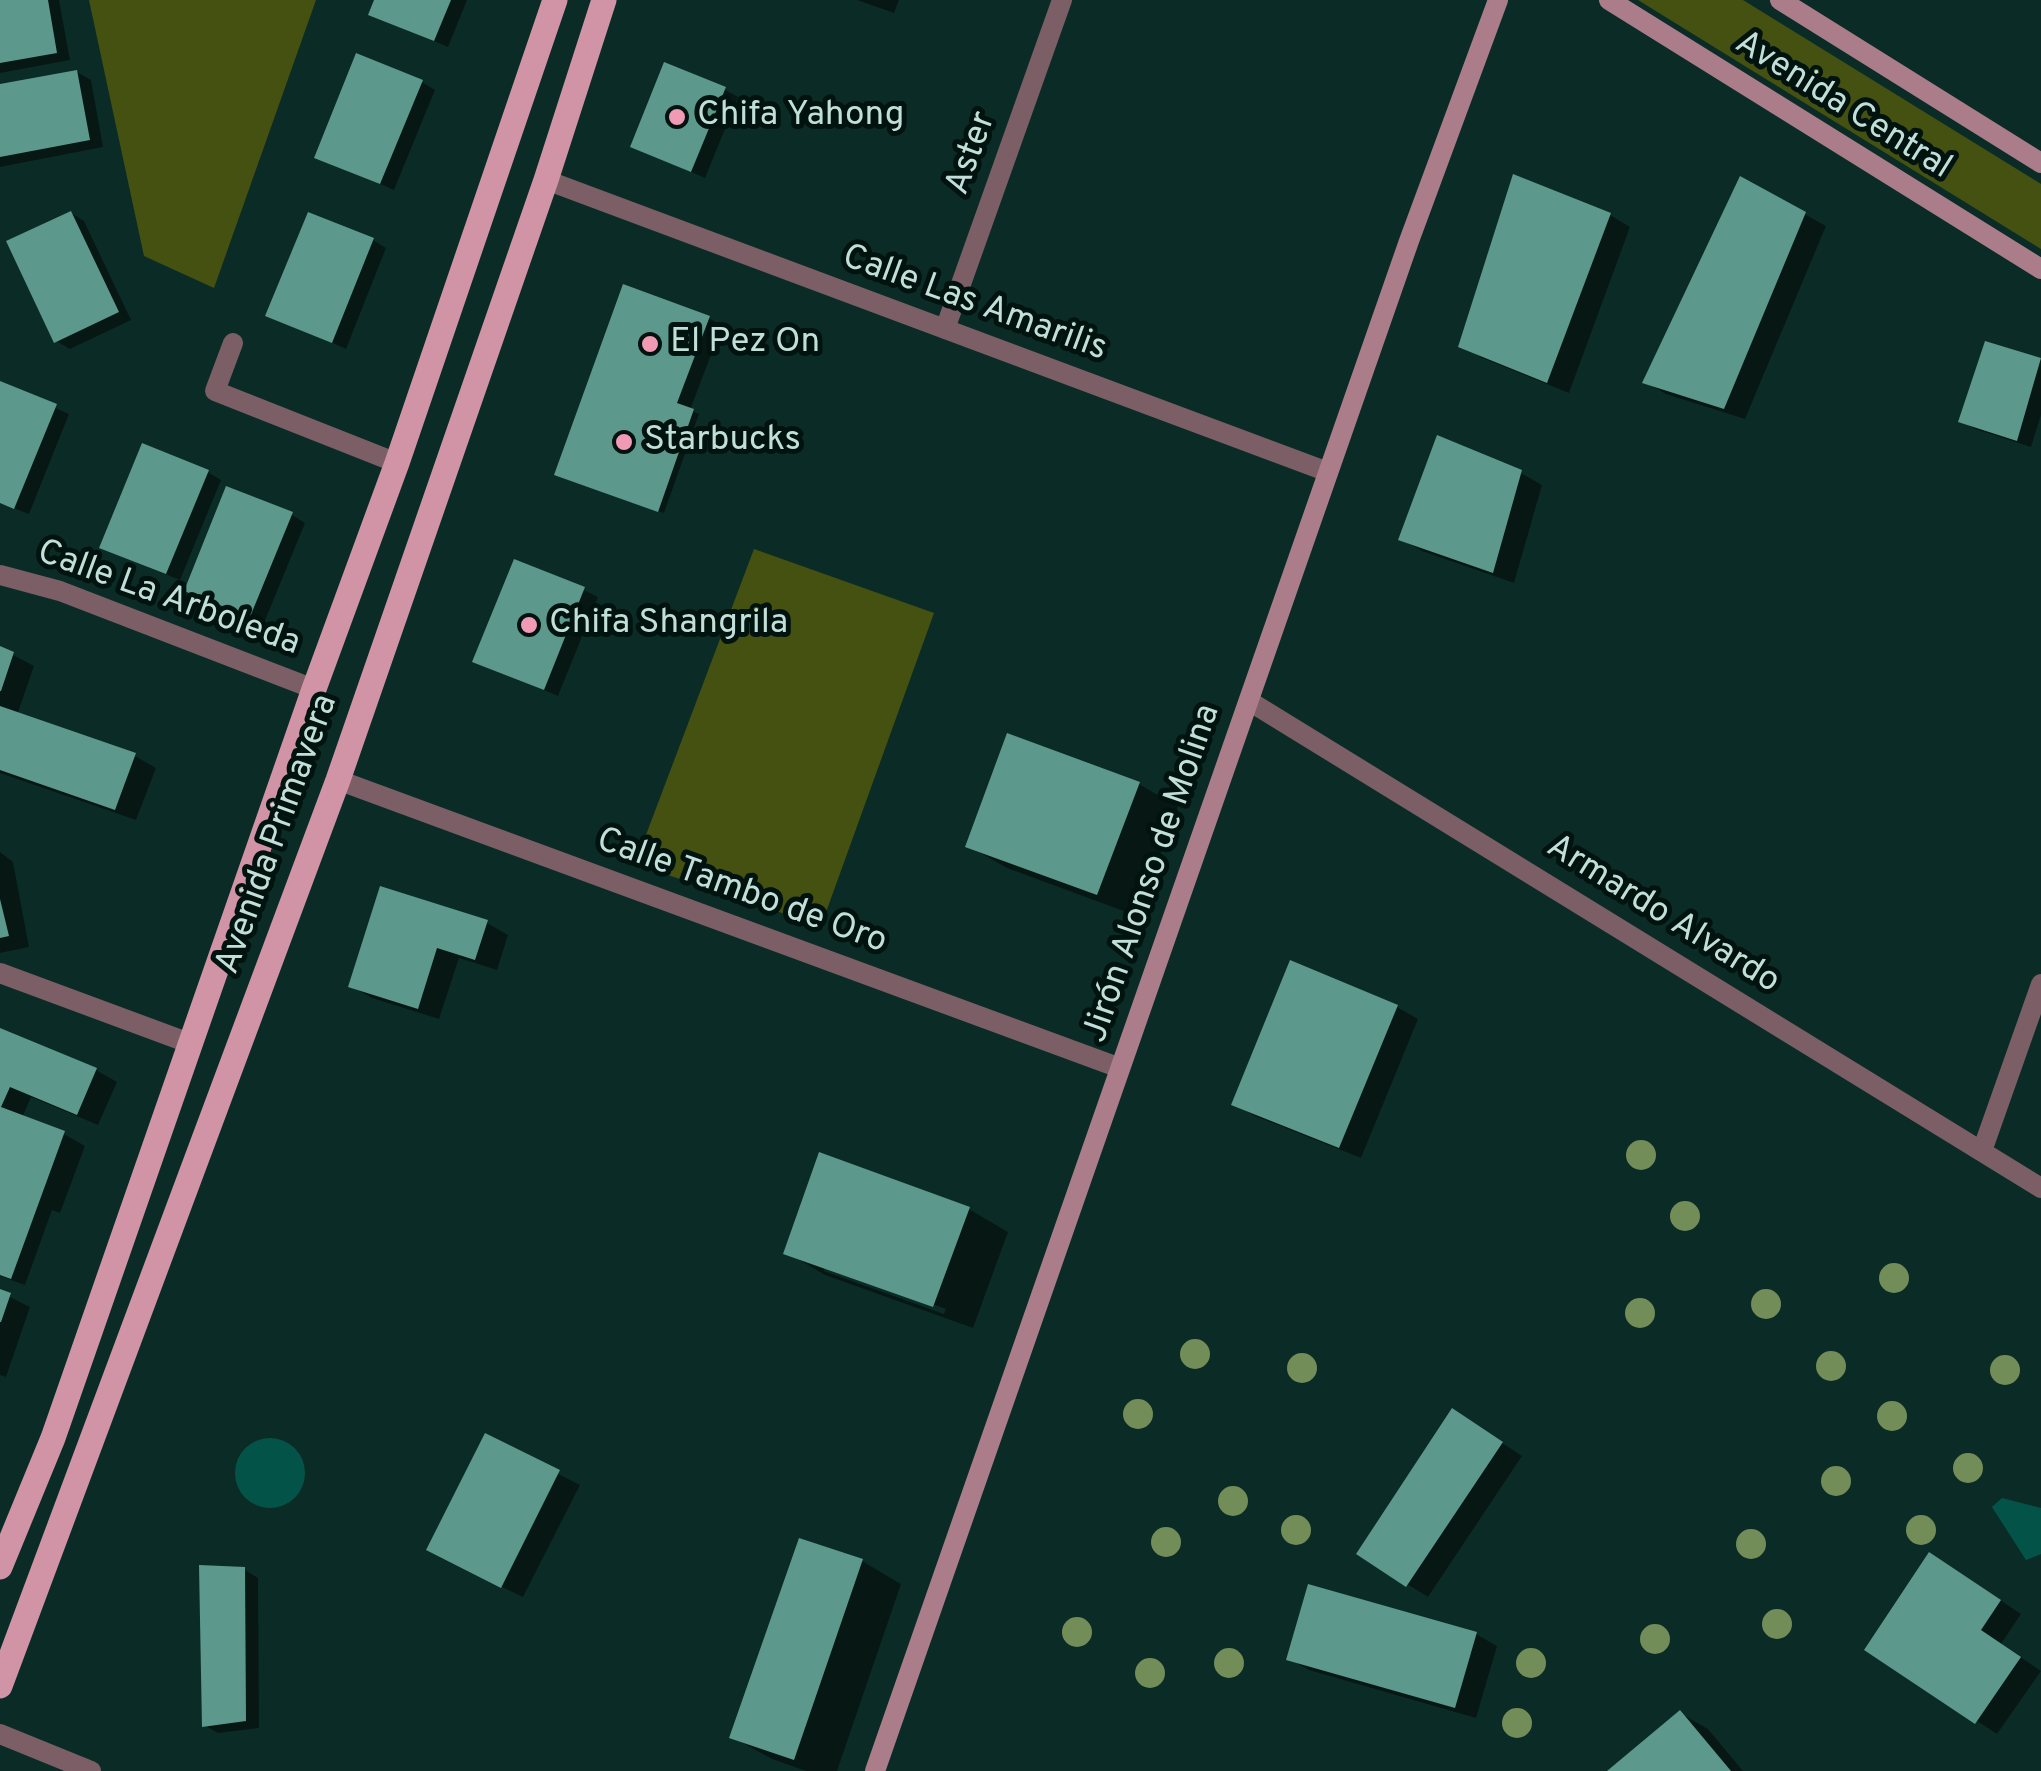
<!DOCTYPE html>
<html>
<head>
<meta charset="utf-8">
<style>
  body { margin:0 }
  canvas { display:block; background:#0b2c26 }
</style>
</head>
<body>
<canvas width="2041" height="1771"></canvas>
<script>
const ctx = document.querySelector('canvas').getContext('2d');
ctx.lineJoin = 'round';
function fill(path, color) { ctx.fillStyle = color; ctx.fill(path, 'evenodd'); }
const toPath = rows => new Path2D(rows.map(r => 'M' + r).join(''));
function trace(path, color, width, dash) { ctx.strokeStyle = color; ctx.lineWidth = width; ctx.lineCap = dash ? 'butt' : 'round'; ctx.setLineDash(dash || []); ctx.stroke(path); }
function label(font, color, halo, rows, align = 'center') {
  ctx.font = font + ' Overpass,sans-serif'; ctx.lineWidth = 10; ctx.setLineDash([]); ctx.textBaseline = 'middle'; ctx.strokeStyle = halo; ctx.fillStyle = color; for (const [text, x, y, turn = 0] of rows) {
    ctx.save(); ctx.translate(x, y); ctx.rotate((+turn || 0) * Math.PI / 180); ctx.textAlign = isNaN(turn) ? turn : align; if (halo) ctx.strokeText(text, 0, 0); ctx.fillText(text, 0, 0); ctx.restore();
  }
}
fill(toPath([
  [89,0,316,0,214,288,144,256],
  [1638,0,1743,0,2041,184,2041,249],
  [754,549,934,613,821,926,635,864]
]), '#455111');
fill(toPath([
  '235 1473a35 35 0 1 1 70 0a35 35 0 1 1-70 0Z',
  [2002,1498,2041,1508,2041,1554,2026,1560,1992,1507]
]), '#045348');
fill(toPath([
  [0,0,59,0,70,60,0,73],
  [377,0,467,0,448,47,371,14],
  [857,0,899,0,894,13],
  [77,72,91,80,103,147,0,167,0,87],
  [422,82,435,90,394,190,317,157],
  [724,89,738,97,705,178,633,146],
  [1741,179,1826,226,1745,419,1666,394,1645,382],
  [71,213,84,221,131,320,70,349,56,341],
  [1610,215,1630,227,1569,393,1482,358,1461,345],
  [373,240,386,248,346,349,269,315],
  [709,318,722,326,690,410,699,414,664,513,563,478],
  [1986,344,2041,360,2041,415,2031,447,1975,429,1961,421],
  [0,384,69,414,29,514,0,503],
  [208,472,221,480,180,580,116,554],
  [1521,473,1542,485,1514,583,1422,551,1401,539],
  [292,515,305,523,264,623,187,590],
  [584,590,598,597,558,696,475,661],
  [0,648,34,666,17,715,135,756,156,768,136,820,0,773],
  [1139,784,1178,807,1137,916,1007,868,968,846],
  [0,852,13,862,29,947,0,953],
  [382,889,487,923,508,935,497,970,459,958,439,1019,372,998,351,986],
  [1397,1007,1418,1019,1361,1158,1255,1116,1234,1104],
  [0,1031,96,1070,117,1082,98,1125,31,1097,22,1118,64,1134,85,1146,60,1213,52,1210,25,1285,0,1276],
  [969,1209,1008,1232,973,1328,825,1275,786,1252],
  [824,1266,946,1309,944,1314,824,1271],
  [0,1292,30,1307,6,1377,0,1375],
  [1473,1424,1522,1456,1428,1597,1359,1554],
  [486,1437,580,1485,523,1597,450,1562],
  [862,1561,901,1584,837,1771,806,1771,772,1759,732,1737],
  [1951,1567,2021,1614,2001,1644,2041,1671,1997,1734,1868,1650],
  [245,1570,258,1578,259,1728,218,1733,204,1725],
  [1476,1634,1497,1646,1476,1718,1309,1670,1288,1658],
  [1680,1713,1708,1729,1743,1771,1611,1771]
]), '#0007');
fill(toPath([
  [0,0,48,0,57,53,0,63],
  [374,0,451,0,434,41,368,15],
  [356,53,423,80,380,184,314,158],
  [664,62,726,87,691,172,630,147],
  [77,70,90,140,0,157,0,84],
  [1513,174,1611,213,1547,383,1458,347],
  [1740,176,1806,212,1724,409,1642,383],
  [71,211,119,312,54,343,6,241],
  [308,212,374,238,332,343,265,316],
  [623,284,710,316,677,403,694,409,658,512,554,475],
  [1985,341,2041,358,2017,441,1958,422],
  [0,381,57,404,14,509,0,503],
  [1437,435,1522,470,1493,573,1398,540],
  [142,443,209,470,166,574,99,548],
  [226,486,293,512,250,617,184,591],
  [514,559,585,587,544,690,472,662],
  [0,646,14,652,1,691,0,691],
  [0,706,136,753,115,810,0,770],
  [1007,733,1140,782,1097,895,965,847],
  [380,886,488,920,475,960,437,948,418,1009,348,987],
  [0,899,9,936,0,938],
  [1290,960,1398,1005,1339,1148,1231,1105],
  [0,1028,97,1068,77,1115,10,1087,1,1107,65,1131,11,1279,0,1275],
  [819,1152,970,1207,933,1307,783,1254],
  [0,1289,11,1293,1,1322,0,1322],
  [1452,1408,1503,1442,1406,1587,1356,1554],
  [485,1433,560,1470,501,1588,426,1550],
  [799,1538,863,1559,794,1760,729,1738],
  [1929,1552,2001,1600,1981,1630,2021,1657,1975,1724,1864,1650],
  [199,1565,245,1567,246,1721,202,1727],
  [1308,1584,1477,1632,1455,1708,1286,1660],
  [1680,1710,1731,1771,1607,1771]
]), '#5c988c');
trace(toPath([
  [233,343,215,391,397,463]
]), '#7b5e66', 20);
trace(toPath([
  [546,180,1328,472],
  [945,329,1062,0],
  [0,575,60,591,314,689],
  [1249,701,2041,1188],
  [338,780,1120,1068],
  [0,973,189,1043],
  [1982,1151,2041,984],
  [0,1734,91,1771]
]), '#7b5e66', 20);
trace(toPath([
  [1609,0,2041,269],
  [1780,0,2041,163],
  [875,1771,1409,241,1498,0]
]), '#ab7d8a', 20);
trace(toPath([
  [0,1567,53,1438,314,689,397,463,555,0],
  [0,1686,338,780,546,180,604,0]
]), '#d094a6', 25);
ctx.fillStyle = '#738d58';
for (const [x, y] of [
  [1641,1155],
  [1685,1216],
  [1894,1278],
  [1766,1304],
  [1640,1313],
  [1195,1354],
  [1831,1366],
  [1302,1368],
  [2005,1370],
  [1138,1414],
  [1892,1416],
  [1968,1468],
  [1836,1481],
  [1233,1501],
  [1296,1530],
  [1921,1530],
  [1166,1542],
  [1751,1544],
  [1777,1624],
  [1077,1632],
  [1655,1639],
  [1229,1663],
  [1531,1663],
  [1150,1673],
  [1517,1723]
]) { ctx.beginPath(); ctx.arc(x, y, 15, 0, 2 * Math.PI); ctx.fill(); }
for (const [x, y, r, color] of [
  [677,117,10,"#f09ab5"],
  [650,344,10,"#f09ab5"],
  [624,442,10,"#f09ab5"],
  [529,625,10,"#f09ab5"]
]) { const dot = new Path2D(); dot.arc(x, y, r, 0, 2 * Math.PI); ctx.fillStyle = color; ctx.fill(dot); trace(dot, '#00130f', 4); }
label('35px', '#c1dfd8', '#00130f', [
  ["Avenida Central",1842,107,32],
  ["Aster",973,154,-70],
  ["Calle Las Amarilis",974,305,20],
  ["Calle La Arboleda",168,600,20],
  ["Avenida Primavera",279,835,-70],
  ["Jirón Alonso de Molina",1154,874,-71],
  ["Calle Tambo de Oro",741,893,20],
  ["Armardo Alvardo",1662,916,32]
]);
label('35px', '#c1dfd8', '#00130f', [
  ["Chifa Yahong",697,117],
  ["El Pez On",670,344],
  ["Starbucks",644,442],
  ["Chifa Shangrila",549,625]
], 'left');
</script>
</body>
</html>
